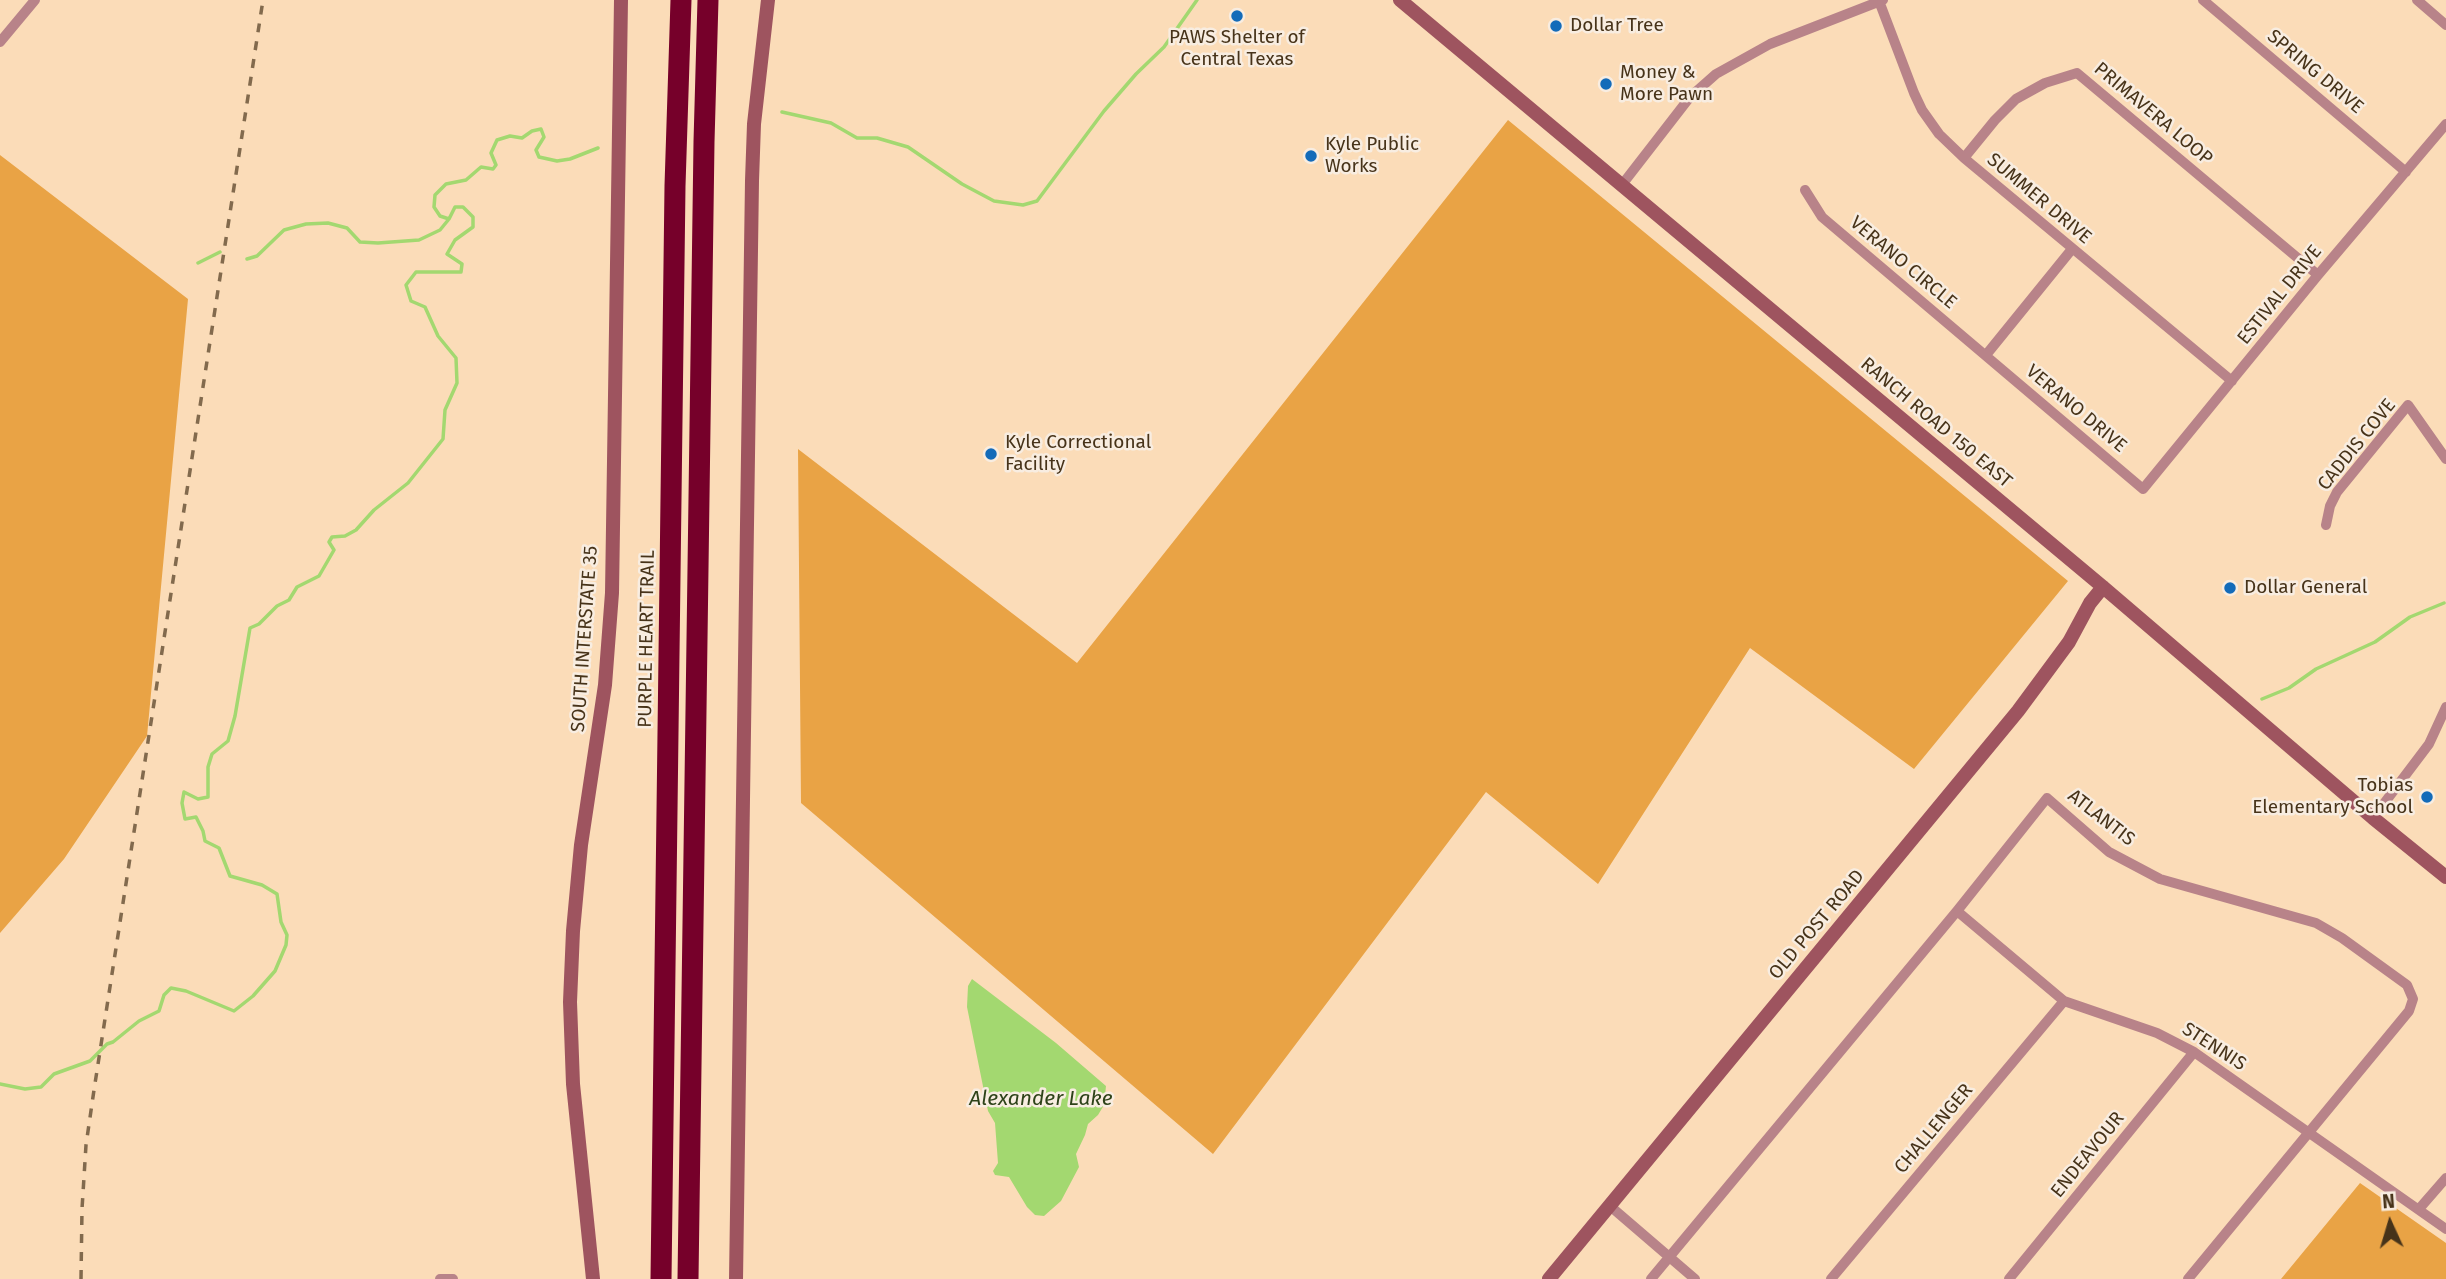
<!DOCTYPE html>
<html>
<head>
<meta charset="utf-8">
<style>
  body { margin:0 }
  #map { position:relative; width:2446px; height:1279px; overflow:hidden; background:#fbdcb8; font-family:"Fira Sans",sans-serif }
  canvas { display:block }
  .north { position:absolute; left:2355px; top:1188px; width:70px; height:70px; -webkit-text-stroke:5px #f8ede1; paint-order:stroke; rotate:356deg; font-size:19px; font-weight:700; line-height:28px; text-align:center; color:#473319 }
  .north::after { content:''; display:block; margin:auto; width:24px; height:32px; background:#473319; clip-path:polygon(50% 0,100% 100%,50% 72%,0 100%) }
</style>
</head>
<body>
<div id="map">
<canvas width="2446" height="1279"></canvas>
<div class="north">N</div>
</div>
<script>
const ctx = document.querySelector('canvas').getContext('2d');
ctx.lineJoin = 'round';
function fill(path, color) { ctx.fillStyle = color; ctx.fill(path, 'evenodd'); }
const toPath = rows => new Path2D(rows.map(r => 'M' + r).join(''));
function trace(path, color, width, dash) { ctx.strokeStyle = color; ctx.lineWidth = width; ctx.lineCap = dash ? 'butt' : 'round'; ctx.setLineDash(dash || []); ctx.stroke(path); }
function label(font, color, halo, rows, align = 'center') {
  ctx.font = font + ' "Fira Sans",sans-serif'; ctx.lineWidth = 5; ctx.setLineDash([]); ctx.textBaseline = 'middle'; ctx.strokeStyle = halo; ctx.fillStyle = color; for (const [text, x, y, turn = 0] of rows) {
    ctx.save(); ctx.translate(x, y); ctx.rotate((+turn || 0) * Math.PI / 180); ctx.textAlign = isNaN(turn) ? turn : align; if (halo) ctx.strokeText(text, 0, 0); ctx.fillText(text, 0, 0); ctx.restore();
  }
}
fill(toPath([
  [1508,120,2068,581,1914,769,1750,648,1598,884,1486,792,1213,1154,801,803,798,449,1077,663],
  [0,155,188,299,147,736,64,859,0,933],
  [2360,1183,2446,1243,2446,1279,2281,1279]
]), '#e9a345');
fill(toPath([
  [972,979,1056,1043,1106,1086,1104,1105,1098,1115,1088,1124,1085,1135,1076,1154,1079,1167,1061,1201,1044,1216,1035,1215,1027,1207,1009,1177,995,1175,993,1171,998,1163,995,1123,988,1111,967,1007,968,986]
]), '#a3d870');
trace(toPath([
  [782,112,831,123,857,138,877,138,908,147,962,184,994,201,1023,205,1037,201,1104,111,1136,74,1164,47,1197,0],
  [247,259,257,256,284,230,306,224,328,223,347,228,360,242,378,243,419,240,440,230,449,219,440,216,434,207,435,195,446,184,466,180,481,167,493,169,496,165,491,153,497,140,510,136,522,138,532,131,541,129,544,137,536,150,539,157,557,161,570,159,598,148],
  [198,263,220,252],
  [2262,699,2289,688,2316,669,2375,642,2410,617,2444,603],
  [0,1084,25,1089,41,1087,54,1074,90,1061,107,1044,113,1042,139,1021,159,1011,164,995,171,988,186,991,234,1011,253,996,275,971,286,945,287,935,281,922,277,894,262,885,230,876,219,848,205,841,203,831,196,817,185,819,182,803,184,792,198,799,208,797,208,767,212,754,228,741,235,716,250,628,259,624,277,606,289,600,297,587,319,576,334,550,329,542,332,537,345,536,356,530,374,510,408,483,443,439,445,410,457,383,456,358,438,336,425,307,411,301,406,285,416,272,461,272,462,264,447,254,455,240,473,227,473,217,463,207,455,207,449,219]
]), '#a3d870', 3.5);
trace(toPath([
  [2203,0,2406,172],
  [2417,0,2446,25],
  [1879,1,1914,93,1922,110,1939,134,1964,158,2232,381],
  [0,42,35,0],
  [1964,158,1995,120,2016,99,2045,83,2077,73,2318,275],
  [1621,186,1690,97,1716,74,1770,44,1883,0],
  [1805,190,1822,217,2143,489,2318,275,2446,124],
  [1986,355,2072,249],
  [2326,525,2330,506,2337,492,2408,405,2446,459],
  [2373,818,2429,744,2446,707],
  [1957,911,2064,1001,2157,1033,2194,1052,2446,1229],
  [1610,1206,1695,1279],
  [2419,1209,2446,1178],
  [440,1279,453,1279],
  [1651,1279,1957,911,2047,798,2109,852,2160,879,2316,923,2342,938,2407,985,2413,999,2409,1011,2188,1279],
  [1831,1279,2064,1001],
  [2009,1279,2194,1052]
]), '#b88389', 10);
trace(toPath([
  [1400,0,2103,587,2373,818,2446,877],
  [593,1279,573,1084,570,1002,573,931,581,845,605,685,612,593,621,0],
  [736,1279,752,181,754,124,768,0],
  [1549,1279,2018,711,2069,642,2090,603,2103,587]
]), '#9e545f', 14);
trace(toPath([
  [661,1279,675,186,681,0],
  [688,1279,704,142,708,0]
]), '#76002a', 21);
trace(toPath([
  [81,1279,82,1209,86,1145,94,1090,263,0]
]), '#826a4d', 3.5, [9, 9]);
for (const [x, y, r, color] of [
  [1237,16,7,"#136bb9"],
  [1556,26,7,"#136bb9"],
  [1606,84,7,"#136bb9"],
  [1311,156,7,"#136bb9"],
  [991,454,7,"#136bb9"],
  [2230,588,7,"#136bb9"],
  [2427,797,7,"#136bb9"]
]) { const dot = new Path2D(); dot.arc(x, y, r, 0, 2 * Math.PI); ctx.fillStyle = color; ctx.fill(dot); trace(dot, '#f8ede1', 2.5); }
label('19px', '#473319', '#f8ede1', [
  ["Dollar Tree",1570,26],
  ["PAWS Shelter of",1237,38,"center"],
  ["Central Texas",1237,60,"center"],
  ["Money &",1620,73],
  ["More Pawn",1620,95],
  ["Kyle Public",1325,145],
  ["Works",1325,167],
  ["Kyle Correctional",1005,443],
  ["Facility",1005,465],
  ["Dollar General",2244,588],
  ["Tobias",2413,786,"right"],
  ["Elementary School",2413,808,"right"]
], 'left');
label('19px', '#473319', '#f8ede1', [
  ["SPRING DRIVE",2315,72,40],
  ["PRIMAVERA LOOP",2153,114,40],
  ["SUMMER DRIVE",2039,199,40],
  ["VERANO CIRCLE",1903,263,40],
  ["ESTIVAL DRIVE",2280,295,-51],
  ["VERANO DRIVE",2076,409,40],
  ["RANCH ROAD 150 EAST",1936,423,40],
  ["CADDIS COVE",2357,445,-51],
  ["SOUTH INTERSTATE 35",585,639,-86],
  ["PURPLE HEART TRAIL",647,639,-89],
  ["ATLANTIS",2101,818,38],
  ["OLD POST ROAD",1817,925,-50],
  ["STENNIS",2214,1047,33],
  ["CHALLENGER",1934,1129,-50],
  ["ENDEAVOUR",2088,1155,-51]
]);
label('italic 21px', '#2e4319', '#f8ede1', [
  ["Alexander Lake",1041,1099]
]);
</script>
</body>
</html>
